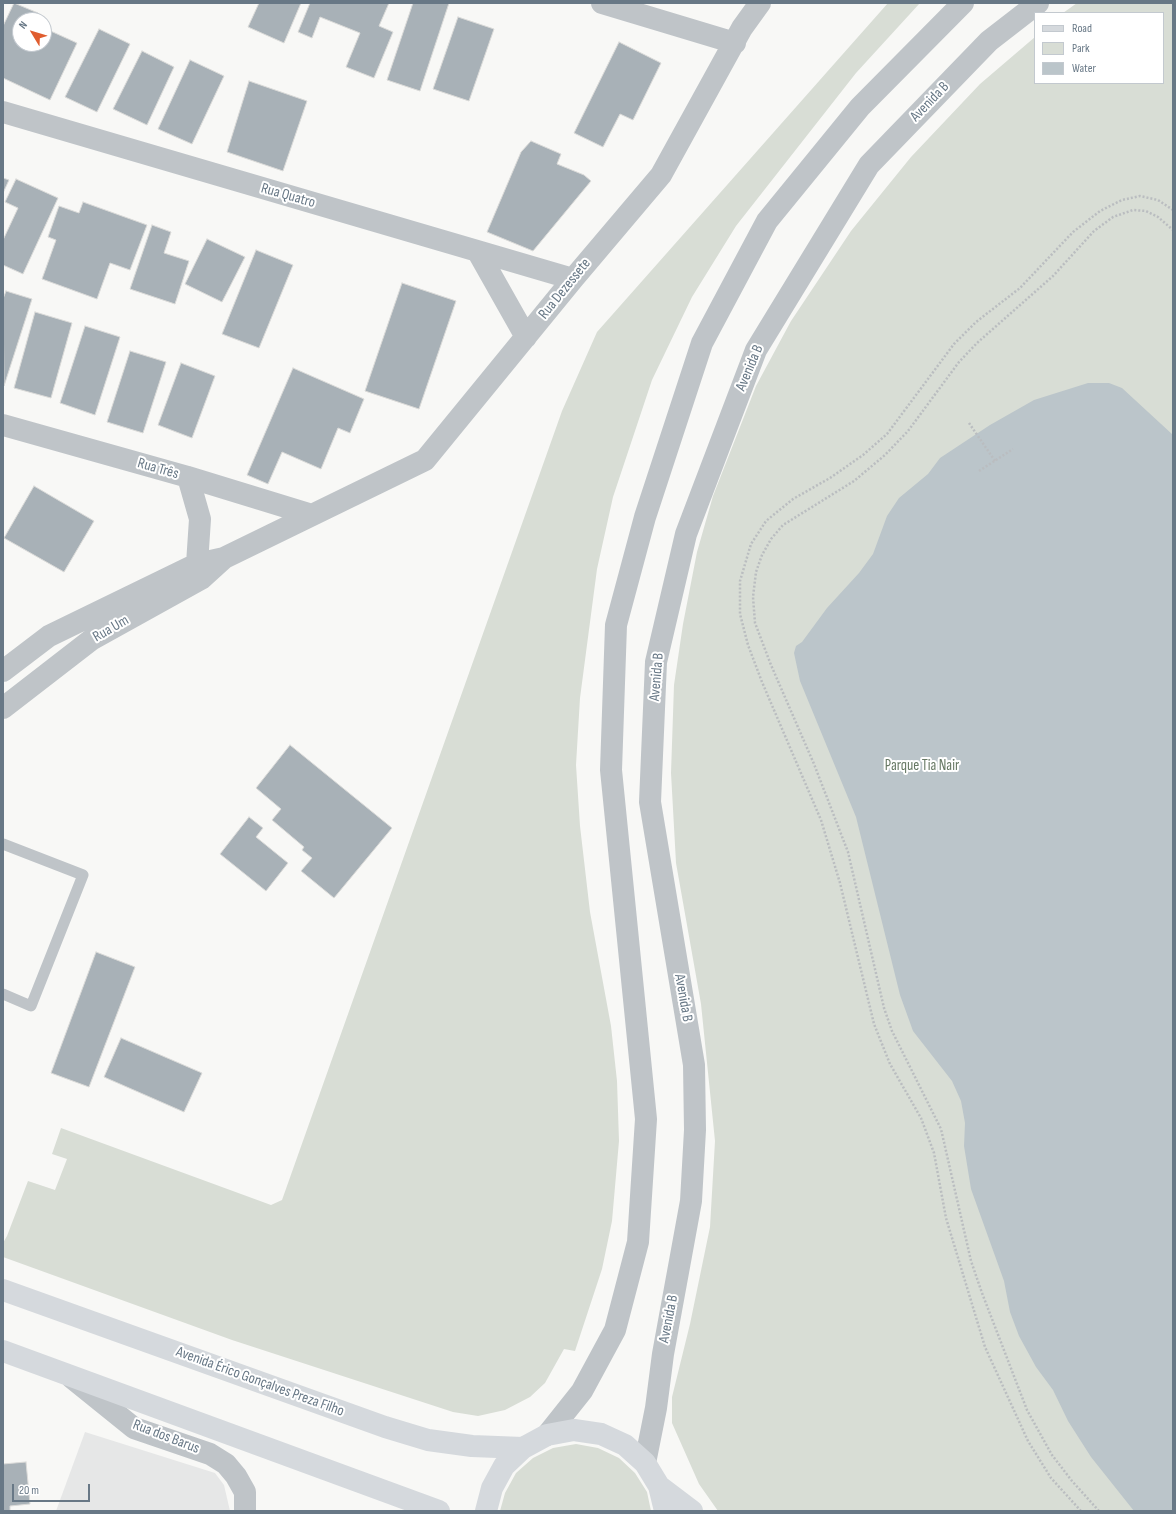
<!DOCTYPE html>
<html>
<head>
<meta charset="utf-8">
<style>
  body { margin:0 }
  #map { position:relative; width:1176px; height:1514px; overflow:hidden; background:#f8f8f6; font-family:"Sofia Sans Condensed",sans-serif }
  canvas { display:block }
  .frame { position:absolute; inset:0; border:4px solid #687886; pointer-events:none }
  .legend { position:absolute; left:1034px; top:12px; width:130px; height:72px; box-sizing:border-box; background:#fff; border:1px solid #c3c9cf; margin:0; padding:5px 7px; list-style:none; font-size:12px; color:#687886 }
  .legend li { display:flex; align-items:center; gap:8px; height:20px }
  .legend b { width:20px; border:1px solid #c3c9cf }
  .north { position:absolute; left:12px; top:12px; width:40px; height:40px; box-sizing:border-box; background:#fff; border:1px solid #c3c9cf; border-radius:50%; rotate:308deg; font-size:11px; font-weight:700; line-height:16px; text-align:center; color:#687886 }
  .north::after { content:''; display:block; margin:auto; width:14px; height:18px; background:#e05d2f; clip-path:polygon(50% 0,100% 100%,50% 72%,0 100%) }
  .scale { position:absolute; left:12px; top:1484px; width:78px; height:18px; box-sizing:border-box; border:2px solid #687886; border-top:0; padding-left:5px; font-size:12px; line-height:14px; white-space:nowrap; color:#687886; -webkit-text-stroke:3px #fff; paint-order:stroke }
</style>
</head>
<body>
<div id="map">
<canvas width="1176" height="1514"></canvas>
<div class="frame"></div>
<ul class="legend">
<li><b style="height:5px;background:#d5d9dd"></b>Road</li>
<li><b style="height:11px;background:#d8ddd5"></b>Park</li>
<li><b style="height:11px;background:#bbc5ca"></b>Water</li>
</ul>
<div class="north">N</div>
<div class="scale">20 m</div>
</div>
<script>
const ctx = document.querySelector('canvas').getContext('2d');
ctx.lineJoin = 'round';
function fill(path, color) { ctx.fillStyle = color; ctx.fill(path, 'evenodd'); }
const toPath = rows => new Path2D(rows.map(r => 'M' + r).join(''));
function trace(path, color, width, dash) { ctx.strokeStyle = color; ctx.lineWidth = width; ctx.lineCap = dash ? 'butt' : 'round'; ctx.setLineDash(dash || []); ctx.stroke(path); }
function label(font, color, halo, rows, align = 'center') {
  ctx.font = font + ' "Sofia Sans Condensed",sans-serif'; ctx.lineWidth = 4; ctx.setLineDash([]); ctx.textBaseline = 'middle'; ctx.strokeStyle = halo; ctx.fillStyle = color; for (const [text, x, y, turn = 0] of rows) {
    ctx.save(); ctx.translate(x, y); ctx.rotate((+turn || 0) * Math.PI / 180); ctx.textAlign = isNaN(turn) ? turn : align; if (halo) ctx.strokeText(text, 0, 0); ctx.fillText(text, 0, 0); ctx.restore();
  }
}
fill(toPath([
  [85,1432,215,1473,224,1485,230,1511,56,1511]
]), '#e6e7e7');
fill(toPath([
  [888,3,920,3,856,73,736,226,692,297,652,380,613,497,597,569,580,698,576,765,580,826,590,912,611,1026,617,1081,619,1141,612,1221,602,1269,575,1351,564,1349,545,1383,530,1397,505,1410,478,1416,453,1412,232,1340,3,1257,3,1243,7,1236,28,1181,55,1190,67,1159,52,1154,61,1128,271,1205,282,1200,562,411,597,332],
  [1077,3,1173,3,1173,1511,718,1511,699,1484,672,1423,672,1397,690,1324,710,1227,715,1141,701,1004,676,863,671,773,674,685,683,624,697,552,713,496,756,386,791,321,851,231,911,157,980,84,1035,37,1035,83,1163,83,1163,13,1063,13],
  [576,1444,598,1448,619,1458,635,1473,647,1492,651,1511,500,1511,505,1493,516,1473,533,1458,553,1448]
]), '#d8ddd5');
fill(toPath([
  [1088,383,1109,383,1122,388,1173,435,1173,1511,1134,1511,1091,1457,1068,1421,1053,1390,1036,1367,1019,1336,1010,1312,1004,1281,971,1189,964,1146,965,1123,961,1101,952,1081,913,1031,900,995,856,817,800,681,794,653,796,646,802,642,827,608,859,573,873,554,887,516,899,498,928,474,940,458,990,425,1034,400]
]), '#bbc5ca');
const building = toPath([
  [14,3,38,13,34,20,20,20,20,44,44,44,44,28,77,43,50,100,3,78,3,26,14,3],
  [259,3,301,3,284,43,248,27,259,3],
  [310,3,389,3,379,26,393,32,374,78,346,67,360,33,320,17,312,38,298,32,310,3],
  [413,3,449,3,420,91,387,80,413,3],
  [458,17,494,29,469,101,433,89,458,17],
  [99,29,130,44,97,112,65,97,99,29],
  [619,42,661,63,633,120,620,114,603,147,574,133,619,42],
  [142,51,174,67,147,125,113,109,142,51],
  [190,60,224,76,192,144,158,129,190,60],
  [249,81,307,101,283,171,227,152,249,81],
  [531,141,561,154,557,164,584,175,591,181,533,251,487,232,521,152,531,141],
  [3,178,9,180,3,193,3,178],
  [16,179,58,198,23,274,3,265,3,240,18,208,5,202,16,179],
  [83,202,147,225,130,270,110,263,97,299,42,279,56,240,48,237,59,206,79,213,83,202],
  [152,225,171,232,164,253,189,261,175,304,130,289,152,225],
  [207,239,245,257,222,302,185,284,207,239],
  [256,250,293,265,259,348,222,334,256,250],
  [402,283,456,301,419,409,365,391,402,283],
  [6,291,32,299,4,386,3,299,6,291],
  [35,312,72,323,51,398,14,388,35,312],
  [85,326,120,337,95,415,60,403,85,326],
  [130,351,166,362,143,433,107,422,130,351],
  [181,363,215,376,192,438,158,425,181,363],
  [293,368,364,399,350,433,338,428,321,469,282,452,268,484,247,475,293,368],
  [34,486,94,521,64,572,4,538,34,486],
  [290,745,392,828,334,898,301,871,312,858,302,850,304,847,272,820,281,809,256,788,290,745],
  [249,817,263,828,256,837,288,863,266,891,220,854,249,817],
  [96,952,135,967,89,1087,51,1073,96,952],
  [121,1038,202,1073,184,1112,104,1077,121,1038],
  [26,1462,30,1504,10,1506,10,1511,3,1511,3,1464,26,1462]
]);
fill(building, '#a8b1b7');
trace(building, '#dadad8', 1);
trace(toPath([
  [969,423,995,461],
  [979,471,1013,449],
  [1081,1511,1051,1478,1028,1441,985,1347,946,1218,934,1153,921,1118,890,1064,874,1024,840,883,821,820,762,682,748,645,740,614,740,581,751,544,766,521,793,499,830,478,863,455,887,434,954,344,976,322,1020,288,1073,232,1100,211,1122,200,1140,196,1158,200,1173,210],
  [1099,1511,1072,1481,1052,1455,1027,1410,982,1293,971,1261,941,1129,892,1031,884,1008,848,852,814,764,771,665,755,623,753,597,756,572,762,555,771,539,783,525,854,481,885,455,908,431,959,362,977,343,1053,276,1094,231,1113,217,1133,210,1146,211,1158,217,1173,230]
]), '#babdc0', 2.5, [2, 2]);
trace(toPath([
  [3,844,83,875,31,1006,3,994]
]), '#bfc4c8', 11);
trace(toPath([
  [602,3,735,43],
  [3,112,573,279],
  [478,252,526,337],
  [3,425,188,477,312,515],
  [188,477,200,519,197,564,201,577],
  [3,671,49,636,197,564,224,558,425,460,573,279,661,175,742,28,760,3],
  [3,708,91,640,201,579,223,559],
  [72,1378,134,1428,210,1454,226,1464,236,1476,245,1492,245,1511],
  [547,1435,582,1391,615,1330,638,1242,646,1119,611,770,616,625,645,517,702,343,767,221,860,107,963,3],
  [645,1463,656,1408,663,1354,691,1201,695,1130,694,1065,650,802,656,662,686,534,756,350,869,165,989,41,1038,3]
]), '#bfc4c8', 22);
trace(toPath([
  [3,1290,385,1427,428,1440,472,1446,523,1448],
  [3,1351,439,1511],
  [659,1486,692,1511],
  [486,1511,492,1488,504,1466,523,1448,547,1435,574,1430,601,1434,625,1445,645,1463,659,1486,665,1511]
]), '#d5d9dd', 22);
label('15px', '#687886', '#fff', [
  ["Avenida B",930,102,-46],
  ["Rua Quatro",288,196,16],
  ["Rua Dezessete",565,289,-51],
  ["Avenida B",750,368,-67],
  ["Rua Três",158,469,16],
  ["Rua Um",111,629,-30],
  ["Avenida B",657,677,-85],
  ["Avenida B",683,998,80],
  ["Avenida B",669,1319,-79],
  ["Avenida Érico Gonçalves Preza Filho",260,1382,20],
  ["Rua dos Barus",166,1437,21]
]);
label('15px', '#667863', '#fff', [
  ["Parque Tia Nair",922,766]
]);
</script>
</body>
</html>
